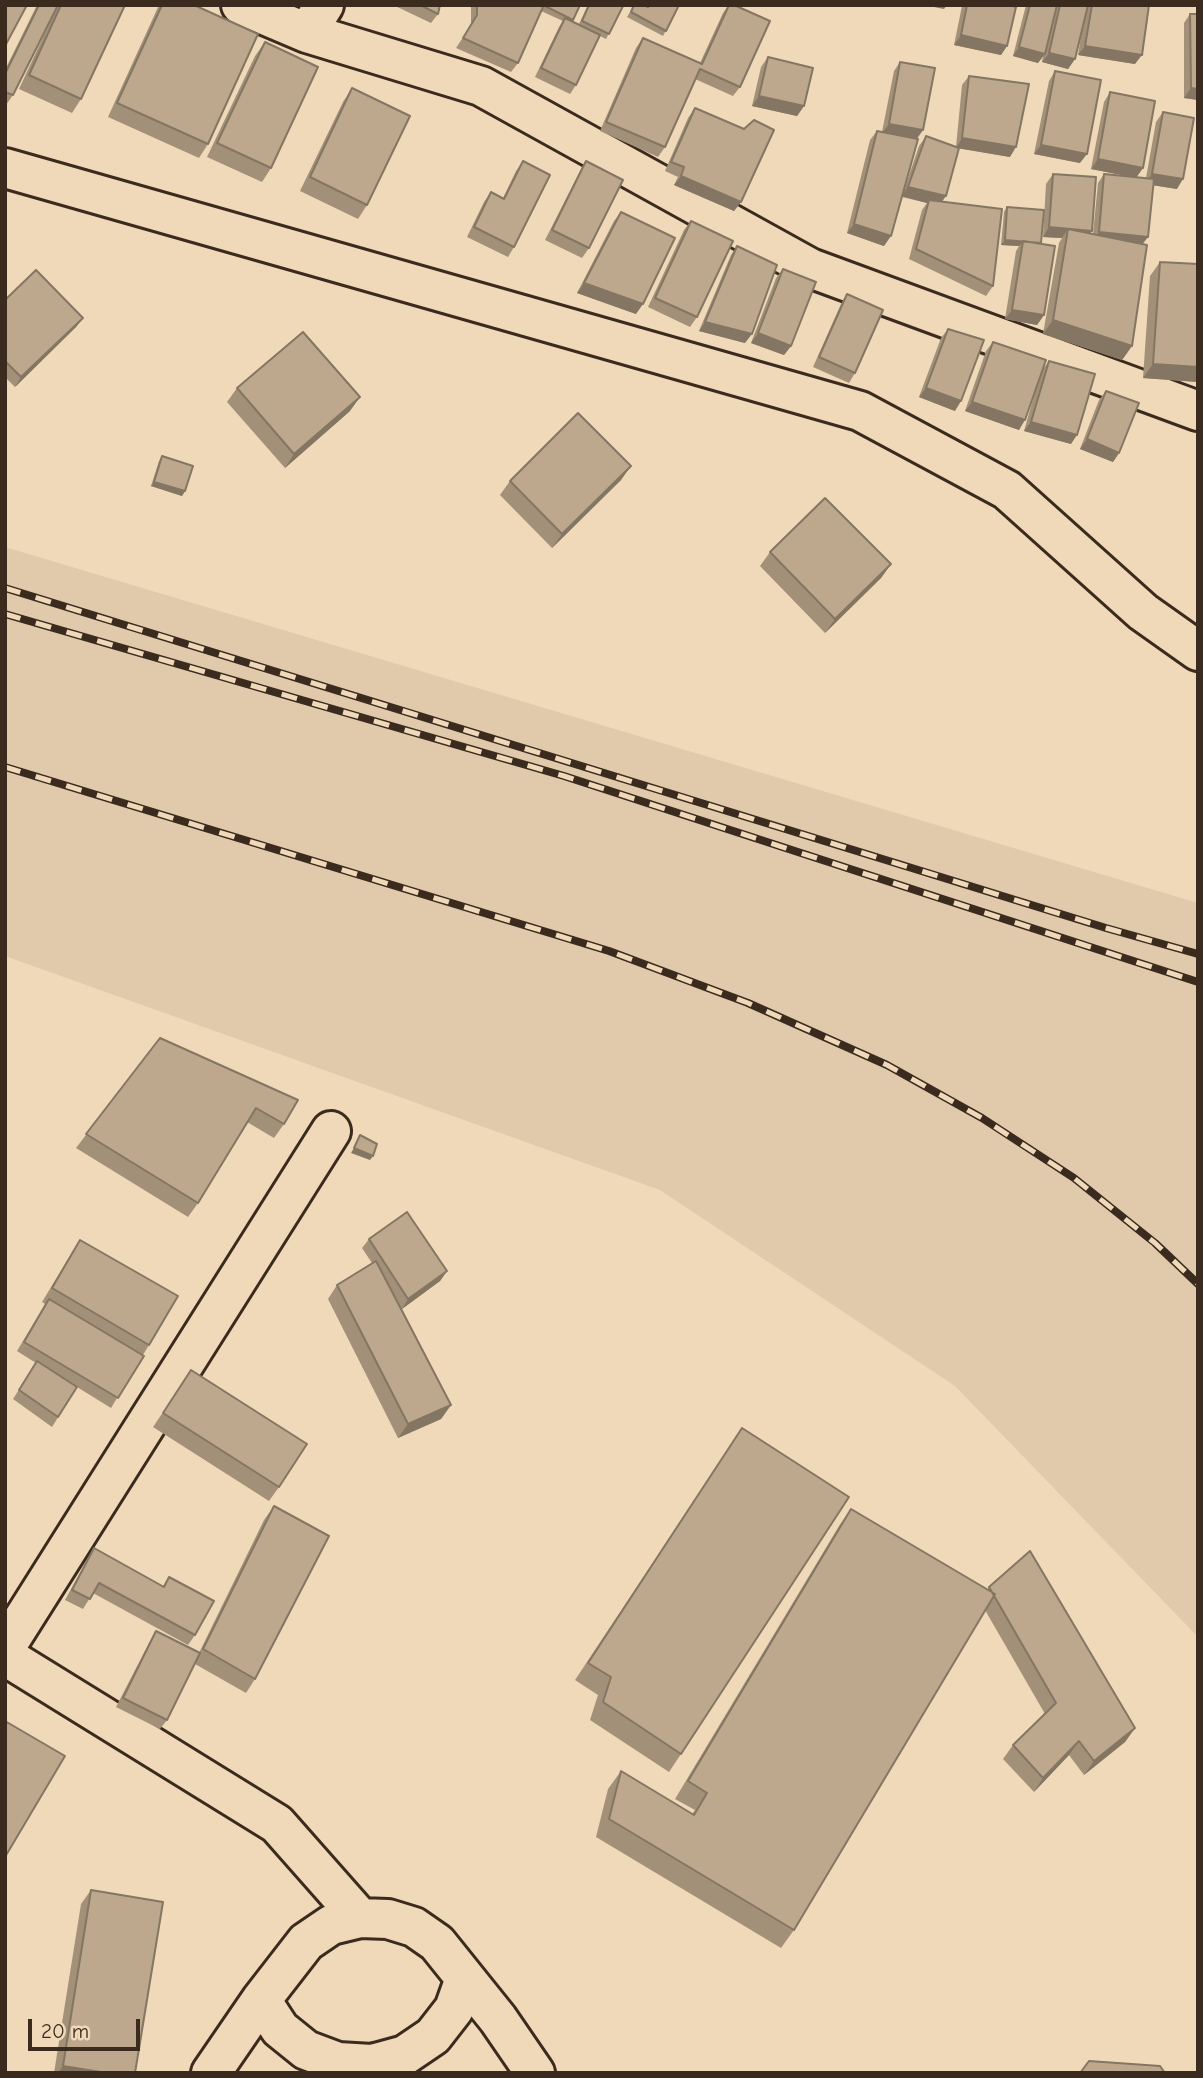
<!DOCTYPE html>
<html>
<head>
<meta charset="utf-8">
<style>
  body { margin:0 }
  #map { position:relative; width:1203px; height:2078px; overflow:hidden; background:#efd9b8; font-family:"Comic Neue",sans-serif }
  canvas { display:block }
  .frame { position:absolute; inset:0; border:7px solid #3b2a1e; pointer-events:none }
  .scale { position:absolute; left:28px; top:2019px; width:112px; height:32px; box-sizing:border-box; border:4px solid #3b2a1e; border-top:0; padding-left:9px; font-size:21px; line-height:24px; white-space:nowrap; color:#3b2a1e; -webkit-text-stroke:5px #efd9b8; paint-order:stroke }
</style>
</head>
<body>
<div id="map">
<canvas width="1203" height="2078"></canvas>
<div class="frame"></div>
<div class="scale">20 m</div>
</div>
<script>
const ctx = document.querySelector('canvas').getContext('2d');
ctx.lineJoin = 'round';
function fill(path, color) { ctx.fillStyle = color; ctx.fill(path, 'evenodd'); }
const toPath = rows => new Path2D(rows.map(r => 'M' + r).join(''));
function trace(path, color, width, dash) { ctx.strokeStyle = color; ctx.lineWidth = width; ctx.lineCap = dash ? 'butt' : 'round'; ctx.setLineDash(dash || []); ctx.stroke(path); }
fill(toPath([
  [5,547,1198,903,1198,1637,955,1386,660,1190,5,956]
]), '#e0caab');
const minor = toPath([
  [241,5,307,33,481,86,810,268,1198,411],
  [307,33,324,5],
  [5,168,860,411,1007,490,1143,612,1198,651],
  [5,1648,331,1131],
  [5,1656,277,1824,360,1918],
  [261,2000,280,2029,306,2050,338,2062,372,2064,405,2055,433,2036,454,2009,465,1978],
  [211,2073,261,2000,306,1942,331,1925,360,1918,388,1919,414,1927,437,1943,498,2019,535,2073]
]);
trace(minor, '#3b2a1e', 44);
trace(minor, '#efd9b8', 38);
const rail = toPath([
  [5,588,1106,928,1198,954],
  [5,614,564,776,1198,982],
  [5,767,609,951,748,1003,887,1065,982,1118,1074,1178,1155,1243,1198,1284]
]);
trace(rail, '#3b2a1e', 8);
trace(rail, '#efd9b8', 5, [16]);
fill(toPath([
  [37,5,58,5,13,95,6,105,5,70],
  [58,5,125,5,81,99,72,113,19,89],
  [159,5,194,5,208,144,199,158,108,117],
  [393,5,440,5,438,14,431,23],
  [471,5,580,5,572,21,579,24,588,5,623,6,606,39,600,36,576,85,570,94,535,77,559,27,563,21,541,11,518,63,511,72,456,48,471,25],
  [634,5,644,5,647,7,648,5,679,5,663,36,627,17],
  [729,5,740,87,733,96,695,79,665,147,658,157,600,131,636,48,643,38,700,63,723,13],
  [1010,5,1007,46,1001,55,954,45,962,6],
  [1026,5,1149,5,1135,64,1078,55,1083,24,1075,59,1068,69,1042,62,1043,56,1038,63,1013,56],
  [1190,14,1198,14,1198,100,1184,98,1184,23],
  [265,42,271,168,262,182,207,157,255,56],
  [768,57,804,106,797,116,752,106,761,67],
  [900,62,923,130,917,139,905,187,919,146,926,136,956,147,962,85,969,76,1010,157,959,148,942,202,993,286,986,296,909,259,922,210,927,203,902,197,884,246,847,233,870,140,877,131,882,132,894,71],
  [1055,71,1080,163,1034,154,1049,81],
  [352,88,367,205,358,219,300,191,343,102],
  [1110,92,1143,168,1136,177,1146,178,1156,122,1163,112,1177,189,1153,185,1148,237,1142,244,1132,346,1122,360,1043,334,1059,243,1062,238,1043,237,1046,184,1053,174,1092,231,1090,233,1093,234,1098,183,1104,174,1128,176,1091,169,1104,102],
  [695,108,741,202,734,211,674,185,678,177,665,171,688,118],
  [523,161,514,247,508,257,467,237,484,202,491,192,503,198,516,171],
  [586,161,589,248,582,258,545,240,580,171],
  [1007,207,1041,243,1044,315,1037,325,1005,319,1016,251,1019,246,1001,245,1004,212],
  [621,212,636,314,577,293,614,221],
  [691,221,697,317,690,327,648,307,684,230],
  [737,246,745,343,699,331,731,255],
  [1160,262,1198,264,1198,382,1143,378,1150,276],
  [783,269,791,346,784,355,751,343,776,278],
  [847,294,855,373,849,383,813,367,841,304],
  [5,300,83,318,76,327,15,387,5,377],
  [948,329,955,411,919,397,941,338],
  [993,342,1043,369,1049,361,1071,444,1024,431,1038,382,1019,430,965,411,986,351],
  [237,388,350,411,285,468,227,402],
  [1106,391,1119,453,1113,462,1080,449,1099,400],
  [162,456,185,491,182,496,151,486,159,461],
  [621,480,552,548,500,495,510,481],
  [770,552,891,564,881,578,825,633,760,566],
  [160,1038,284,1124,274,1138,247,1122,198,1203,188,1217,76,1148],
  [369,1239,447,1271,440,1281,402,1309,451,1405,441,1419,398,1438,328,1299,337,1285,372,1263,362,1248],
  [80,1240,149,1345,111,1408,77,1387,52,1427,13,1399,36,1363,17,1351,45,1304,42,1302,71,1254],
  [182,1384,279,1487,269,1501,153,1427],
  [742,1428,681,1754,669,1772,590,1720,598,1695,575,1680],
  [274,1506,255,1679,246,1693,195,1664,167,1720,160,1729,116,1707,150,1641,156,1631,199,1653,264,1520],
  [851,1509,987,1590,989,1587,1135,1728,1125,1742,1084,1775,1069,1755,1034,1792,1003,1759,1013,1745,1045,1714,985,1610,794,1930,781,1948,596,1837,608,1789,621,1771,692,1814,695,1810,675,1799,839,1526],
  [94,1548,163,1586,169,1577,195,1635,188,1645,93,1593,83,1609,65,1600,88,1558],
  [91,1890,135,2073,54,2073,81,1904]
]), '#a39079');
fill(toPath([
  [924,5,947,5,944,9],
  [961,35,1007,46,1001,55,954,45],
  [1085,46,1142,55,1135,64,1078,55],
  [1019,47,1045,54,1038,63,1013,56],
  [1049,53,1075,59,1068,69,1042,62],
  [1191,88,1198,89,1198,100,1184,98],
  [759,96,804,106,797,116,752,106],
  [889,124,923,130,916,139,882,133],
  [962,138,1016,147,1010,157,956,148],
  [1041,145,1087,154,1080,163,1034,154],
  [1098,159,1143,168,1136,178,1091,169],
  [1152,174,1183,179,1177,189,1145,184],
  [681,176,741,202,734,211,674,185],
  [908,187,946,196,939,206,929,200,927,203,901,196],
  [854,224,891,236,884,246,847,233],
  [1049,227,1068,229,1062,238,1043,237],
  [1068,229,1092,231,1086,240],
  [1099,232,1148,237,1141,246,1092,241],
  [1005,240,1023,242,1019,246,1001,245],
  [584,283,643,304,636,314,577,293],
  [1012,310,1044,315,1037,325,1005,319],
  [83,318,76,327,15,387,21,377],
  [1053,320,1132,346,1122,360,1043,334],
  [705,322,752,334,745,343,699,331],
  [758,333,791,346,784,355,751,343],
  [1153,364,1198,367,1198,382,1143,378],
  [926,388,961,401,955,411,919,397],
  [360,397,350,411,285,468,294,454],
  [972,402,1025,420,1019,430,965,411],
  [1031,422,1077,435,1071,444,1024,431],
  [1087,439,1119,453,1113,462,1080,449],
  [631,466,621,480,552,548,562,534],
  [154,482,185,491,182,496,151,486],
  [891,564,881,578,825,633,835,619],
  [354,1148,373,1156,370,1160,351,1153],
  [447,1271,440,1281,402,1309,408,1299],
  [451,1405,441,1419,398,1438,408,1424],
  [1135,1728,1125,1742,1084,1775,1094,1761],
  [1079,1741,1069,1755,1034,1792,1043,1778],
  [63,2066,107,2073,58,2073]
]), '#847663');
const building = toPath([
  [5,5,27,5,5,46,5,5],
  [39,5,58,5,13,95,5,92,5,74,39,5],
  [61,5,125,5,81,99,29,75,61,5],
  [162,5,194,5,258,34,208,144,117,103,162,5],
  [420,5,440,5,438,14,420,5],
  [477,5,541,5,543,7,518,63,463,38,477,15,477,5],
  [543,5,580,5,573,20,543,5],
  [589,5,623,6,609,34,582,21,589,5],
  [634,5,644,5,648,7,649,5,679,5,666,31,631,12,634,5],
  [729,5,734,5,770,21,740,87,700,69,665,147,606,122,643,38,702,64,729,5],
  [967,5,1010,5,1016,7,1007,46,961,35,967,5],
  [1030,5,1057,5,1045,54,1019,47,1030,5],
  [1060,5,1088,5,1075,59,1049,53,1060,5],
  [1092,5,1149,5,1142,55,1085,46,1092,5],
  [1190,14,1198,14,1198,89,1191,88,1190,14],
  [565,18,600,35,576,85,541,68,565,18],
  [265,42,318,67,271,168,217,143,265,42],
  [768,57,813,68,804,106,759,96,768,57],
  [900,62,935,68,923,130,889,124,900,62],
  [1055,71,1101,80,1087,154,1041,145,1055,71],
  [969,76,1029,84,1016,147,962,138,969,76],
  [352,88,410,116,367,205,310,177,352,88],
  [1110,92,1155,101,1143,168,1098,159,1110,92],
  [695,108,744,129,754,120,774,130,741,202,681,176,684,167,671,162,695,108],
  [1163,112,1194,118,1183,179,1152,174,1163,112],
  [877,131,918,139,891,236,854,224,877,131],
  [926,136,959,148,946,196,908,187,926,136],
  [523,161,550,175,514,247,474,227,491,192,504,199,523,161],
  [586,161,623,180,589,248,552,230,586,161],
  [1053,174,1096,177,1092,231,1049,227,1053,174],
  [1104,174,1154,179,1148,237,1099,232,1104,174],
  [929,200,1002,209,993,286,916,249,929,200],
  [1007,207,1044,210,1041,243,1005,240,1007,207],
  [621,212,675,238,643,304,584,283,621,212],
  [691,221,733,241,697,317,655,298,691,221],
  [1068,229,1147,245,1132,346,1053,320,1068,229],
  [1023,241,1055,246,1044,315,1012,310,1023,241],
  [737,246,777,265,752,334,705,322,737,246],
  [1160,262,1198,264,1198,367,1153,364,1160,262],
  [783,269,816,282,791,346,758,333,783,269],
  [36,270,83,318,21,377,5,361,5,300,36,270],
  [847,294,883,310,855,373,819,357,847,294],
  [948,329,984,340,961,401,926,388,948,329],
  [303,332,360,397,294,454,237,388,303,332],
  [993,342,1046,360,1025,420,972,402,993,342],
  [1049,361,1095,374,1077,435,1031,422,1049,361],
  [1106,391,1139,403,1119,453,1087,439,1106,391],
  [578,413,631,466,562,534,510,481,578,413],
  [162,456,193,466,185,491,154,482,162,456],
  [825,498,891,564,835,619,770,552,825,498],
  [160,1038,298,1100,284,1124,256,1108,198,1203,86,1134,160,1038],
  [360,1135,377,1144,373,1156,354,1148,360,1135],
  [407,1212,447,1271,408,1299,369,1239,407,1212],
  [80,1240,178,1296,149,1345,52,1288,80,1240],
  [376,1261,451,1405,408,1424,337,1285,376,1261],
  [49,1299,144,1356,118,1398,24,1342,49,1299],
  [37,1361,77,1387,58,1417,19,1390,37,1361],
  [191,1370,307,1444,279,1487,163,1413,191,1370],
  [742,1428,849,1497,681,1754,603,1702,611,1677,588,1663,742,1428],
  [274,1506,329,1536,255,1679,203,1649,274,1506],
  [851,1509,995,1594,794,1930,609,1819,621,1771,694,1815,707,1793,688,1781,851,1509],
  [94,1548,164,1587,169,1577,214,1601,195,1635,99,1583,90,1599,72,1590,94,1548],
  [1030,1551,1135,1728,1094,1761,1079,1741,1043,1778,1013,1745,1056,1703,989,1587,1030,1551],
  [156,1631,200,1653,167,1720,123,1698,156,1631],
  [5,1721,65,1756,5,1857,5,1721],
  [91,1890,163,1902,135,2073,107,2073,63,2066,91,1890],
  [1089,2061,1160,2066,1165,2073,1080,2073,1089,2061]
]);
fill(building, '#bda88d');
trace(building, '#847663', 2);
</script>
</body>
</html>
